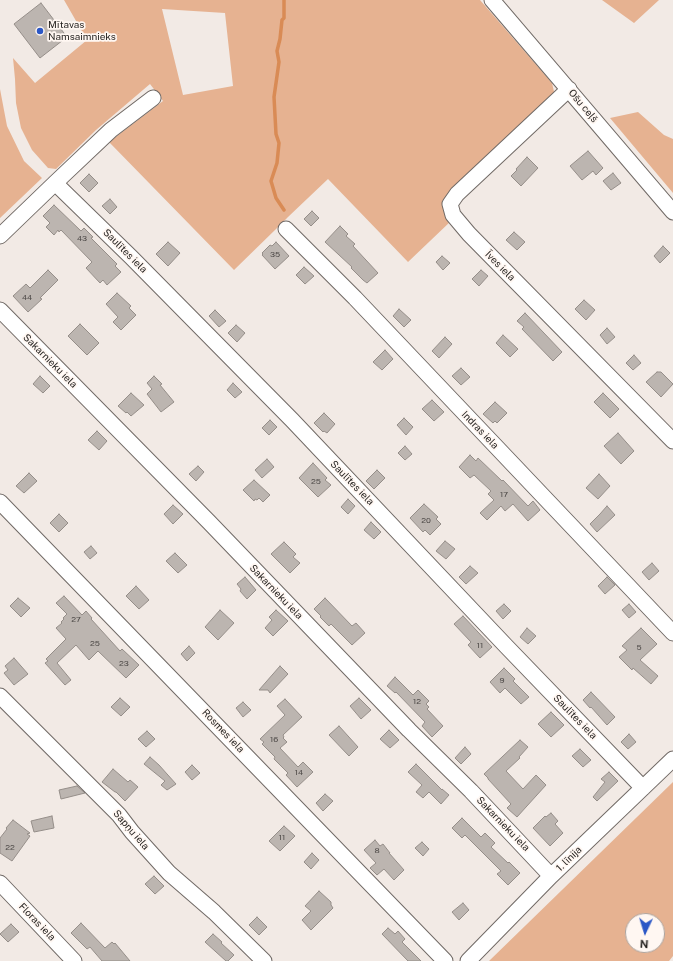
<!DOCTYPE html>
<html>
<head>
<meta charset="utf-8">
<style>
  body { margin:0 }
  #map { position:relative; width:673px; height:961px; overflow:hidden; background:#f2eae5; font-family:"Public Sans",sans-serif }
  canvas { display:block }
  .north { position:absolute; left:625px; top:913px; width:40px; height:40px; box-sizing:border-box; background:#fff7f2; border:1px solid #a9a39f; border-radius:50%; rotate:184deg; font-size:11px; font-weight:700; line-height:16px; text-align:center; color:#272422 }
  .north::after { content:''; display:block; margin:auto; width:14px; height:18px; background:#2b57c6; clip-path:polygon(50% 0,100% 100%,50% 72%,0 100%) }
</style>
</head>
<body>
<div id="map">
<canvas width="673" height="961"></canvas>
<div class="north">N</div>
</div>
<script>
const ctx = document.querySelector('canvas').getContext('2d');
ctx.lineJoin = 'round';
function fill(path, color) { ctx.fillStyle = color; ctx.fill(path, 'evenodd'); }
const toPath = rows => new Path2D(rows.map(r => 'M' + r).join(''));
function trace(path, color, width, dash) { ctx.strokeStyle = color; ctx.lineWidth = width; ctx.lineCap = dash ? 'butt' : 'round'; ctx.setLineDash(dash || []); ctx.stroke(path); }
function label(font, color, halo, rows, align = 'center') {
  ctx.font = font + ' "Public Sans",sans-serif'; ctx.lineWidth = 3.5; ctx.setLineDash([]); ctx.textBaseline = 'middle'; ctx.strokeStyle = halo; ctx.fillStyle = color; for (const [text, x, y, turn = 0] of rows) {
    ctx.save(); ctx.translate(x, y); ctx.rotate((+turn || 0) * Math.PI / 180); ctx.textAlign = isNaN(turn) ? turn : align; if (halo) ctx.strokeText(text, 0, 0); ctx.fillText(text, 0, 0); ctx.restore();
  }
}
fill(toPath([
  [64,0,480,0,552,83,555,96,442,202,451,221,408,262,328,179,288,217,275,230,234,270,109,142,163,101,150,84,96,130,56,169,48,168,32,150,21,128,16,103,15,79,13,58,35,83,87,40],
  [162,9,225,13,233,86,183,95],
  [602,0,659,0,634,23],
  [0,89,7,126,24,161,42,178,0,218],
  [638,112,664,135,673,139,673,193,610,118],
  [673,782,673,956,669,961,489,961],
  [633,921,657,921,657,945,633,945]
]), '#e6b291');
trace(toPath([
  [284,210,276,198,271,181,277,163,279,143,276,134,274,97,279,62,277,51,280,39,282,20,284,18,284,0]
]), '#d98b55', 3.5);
const building = toPath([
  [41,3,67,37,40,58,14,24,41,3],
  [588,151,603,168,596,175,593,171,582,180,570,166,588,151],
  [527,157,538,168,521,186,511,176,517,170,516,169,527,157],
  [613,173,621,183,611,190,603,181,613,173],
  [89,174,98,183,89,192,80,183,89,174],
  [110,199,117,207,110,214,102,206,110,199],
  [54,205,81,231,84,228,93,237,91,238,117,264,115,266,121,272,107,285,103,280,100,283,86,268,92,262,61,230,59,232,58,230,54,235,46,227,50,223,43,216,54,205],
  [312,211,319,218,311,226,304,219,312,211],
  [340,226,348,234,346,236,355,244,353,246,378,273,367,283,363,280,351,268,352,267,325,242,340,226],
  [514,232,525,242,517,250,506,240,514,232],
  [168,242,180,253,168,266,156,254,168,242],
  [276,242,289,256,275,269,262,255,263,254,262,253,270,245,272,246,276,242],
  [663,246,670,253,660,263,654,256,663,246],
  [442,256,450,263,443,270,436,262,442,256],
  [304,267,314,276,305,284,296,275,304,267],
  [48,270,58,280,40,298,42,299,28,312,13,296,26,284,30,288,48,270],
  [481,270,488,276,479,286,472,279,481,270],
  [117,293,131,306,129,308,136,315,121,330,113,322,118,317,106,304,117,293],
  [584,300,595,310,586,320,575,309,584,300],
  [399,309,411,320,404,327,393,316,399,309],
  [215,310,226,321,219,327,209,316,215,310],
  [525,313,562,352,553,361,522,329,524,327,517,321,525,313],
  [80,324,99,343,87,355,68,336,80,324],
  [236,325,245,333,237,342,228,333,236,325],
  [607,328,615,337,607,344,600,335,607,328],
  [503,335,518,349,510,357,496,343,503,335],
  [445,337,452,344,439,358,432,351,445,337],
  [385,350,393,359,382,370,373,362,385,350],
  [634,355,641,363,633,370,626,363,634,355],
  [461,368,470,377,461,385,452,376,461,368],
  [657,372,661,372,673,384,661,397,646,382,657,372],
  [40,376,50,386,43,393,33,384,40,376],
  [154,376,162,384,160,385,174,402,161,412,147,394,152,389,147,383,154,376],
  [233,383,242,392,235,398,227,390,233,383],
  [131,393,144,405,131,416,127,412,126,413,118,406,131,393],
  [603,393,619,409,610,418,594,402,603,393],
  [432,400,444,412,434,421,422,409,432,400],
  [495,402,507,413,497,423,495,421,493,423,483,414,495,402],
  [324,413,335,424,327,433,324,431,323,432,314,423,324,413],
  [404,418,413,427,406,435,397,425,404,418],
  [270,420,277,427,269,435,262,428,270,420],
  [97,431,107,441,99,450,88,440,97,431],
  [618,433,634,451,621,464,604,446,618,433],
  [405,446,412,454,405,460,398,453,405,446],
  [470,455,476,461,478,458,502,481,503,480,528,506,533,501,540,510,528,521,513,504,505,511,501,506,487,520,480,513,494,500,488,494,491,491,474,475,470,478,459,467,470,455],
  [267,459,274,467,262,478,255,470,267,459],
  [313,463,327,478,325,480,331,485,318,497,299,478,313,463],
  [198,466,204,472,196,481,189,474,198,466],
  [377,470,385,478,374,489,366,481,377,470],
  [29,473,37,481,24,493,16,486,29,473],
  [599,474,610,486,598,499,586,488,599,474],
  [254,480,270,495,263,502,259,498,257,500,255,499,254,501,243,490,254,480],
  [348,499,355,506,348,514,341,507,348,499],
  [424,504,438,517,436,519,441,524,430,535,425,530,423,532,410,518,424,504],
  [173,505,183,514,173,524,164,514,173,505],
  [607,506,615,515,597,532,590,524,600,514,607,506],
  [59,514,68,523,59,532,50,523,59,514],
  [371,522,381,532,374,539,364,530,371,522],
  [445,541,455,549,446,559,436,551,445,541],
  [284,542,296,554,293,557,300,563,290,573,271,554,284,542],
  [91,546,97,553,90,559,84,552,91,546],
  [175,553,187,565,178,573,166,561,175,553],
  [652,563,659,571,649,580,642,572,652,563],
  [470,566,478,573,466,584,459,577,470,566],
  [245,577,256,590,247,599,240,591,241,589,237,584,245,577],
  [607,577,615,585,605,594,598,586,607,577],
  [136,586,149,600,139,609,126,596,136,586],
  [64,596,82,615,86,611,92,618,91,619,120,651,122,649,139,665,126,678,98,651,89,660,76,645,57,663,71,680,65,685,45,663,48,661,46,659,66,639,56,628,62,623,61,622,64,619,63,618,67,614,56,603,64,596],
  [18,598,30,608,21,617,10,606,18,598],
  [325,598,352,626,356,623,365,633,352,645,331,624,329,626,320,617,321,616,314,609,325,598],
  [504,604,511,611,503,619,496,611,504,604],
  [629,604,636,612,629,618,622,610,629,604],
  [220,610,234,623,218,640,205,627,220,610],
  [276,610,288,621,273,636,265,628,272,620,269,617,276,610],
  [463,616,492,647,480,658,468,645,471,642,454,624,463,616],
  [527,628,536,636,528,644,520,637,527,628],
  [641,628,657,644,640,660,658,676,651,684,633,668,632,670,619,657,627,650,622,646,641,628],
  [189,646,195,653,187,661,181,654,189,646],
  [14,658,28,674,14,685,4,673,8,670,5,666,14,658],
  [280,666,288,674,270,693,268,690,259,690,280,666],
  [504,668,515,679,513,681,529,697,521,704,505,688,500,693,490,682,504,668],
  [395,677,413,695,418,690,429,701,426,704,429,707,427,709,443,726,432,737,422,726,425,722,396,692,395,693,387,686,395,677],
  [591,692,615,717,607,725,591,707,590,708,583,700,591,692],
  [120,698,130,707,121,716,111,707,120,698],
  [359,698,371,710,361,719,350,706,359,698],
  [285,699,302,717,283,735,284,737,283,738,287,742,280,748,298,767,303,762,313,772,297,787,286,775,288,773,274,759,275,757,262,744,264,742,260,739,285,715,277,706,285,699],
  [243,702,251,710,243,717,236,708,243,702],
  [551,712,564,725,551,737,538,724,551,712],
  [339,726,358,747,349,756,329,735,339,726],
  [389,730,399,740,390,748,380,739,389,730],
  [147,731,155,739,146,747,138,739,147,731],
  [629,734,636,742,628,749,621,742,629,734],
  [520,740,528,747,519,757,520,758,506,771,523,789,536,775,546,785,517,817,507,808,511,804,488,779,488,778,484,774,520,740],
  [465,747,471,754,461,764,455,758,465,747],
  [580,749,591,760,583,767,572,756,580,749],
  [150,757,159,765,176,784,167,790,161,785,165,781,144,764,150,757],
  [416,764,442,790,442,789,449,795,441,804,429,792,423,798,416,792,422,785,408,772,416,764],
  [192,765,200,773,192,780,185,772,192,765],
  [113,769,128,782,130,780,138,787,125,801,116,792,115,792,102,782,113,769],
  [609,772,618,781,597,801,593,797,605,782,601,779,609,772],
  [77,786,85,793,61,799,59,790,77,786],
  [325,794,333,801,323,811,316,803,325,794],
  [551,813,558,821,555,824,563,833,550,846,533,828,545,816,546,817,551,813],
  [52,816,54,828,34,832,31,821,52,816],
  [462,818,481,837,485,833,495,843,491,847,508,863,509,862,520,873,508,885,497,874,501,871,465,835,462,838,452,828,462,818],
  [13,820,30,833,27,834,30,836,12,861,0,853,0,838,7,829,6,828,13,820],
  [284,826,295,836,280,851,269,841,284,826],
  [375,840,380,846,383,844,390,853,389,853,404,870,394,880,384,869,377,875,370,868,376,863,364,850,375,840],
  [422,842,429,849,423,856,415,848,422,842],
  [312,853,319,860,311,869,304,862,312,853],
  [154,876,164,886,155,894,145,884,154,876],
  [319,891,331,902,331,905,333,908,311,930,302,920,311,911,305,906,319,891],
  [463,903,469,910,459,920,452,912,463,903],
  [257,917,267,927,259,935,249,925,257,917],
  [81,923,105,948,112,942,114,944,115,943,130,961,102,961,90,947,87,949,71,933,81,923],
  [11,924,19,932,8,942,0,934,11,924],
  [388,928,395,934,398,931,405,939,402,942,421,961,408,961,382,934,388,928],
  [213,934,222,942,221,943,234,955,228,961,226,961,205,942,213,934]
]);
fill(building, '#bcb5b0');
trace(building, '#958e89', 1);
const minor = toPath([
  [492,0,673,212],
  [569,89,457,194,450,204,453,215,469,234,673,441],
  [55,183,131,257,292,420,506,646,643,788],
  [286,229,355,298,673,633],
  [0,236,55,183,111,130,153,98],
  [0,310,209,522,409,730,471,791,551,876],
  [0,502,445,961],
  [0,696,119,815,132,832,169,873,214,912,264,961],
  [0,883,74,961],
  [468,961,551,876,673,759]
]);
trace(minor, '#706965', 17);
trace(minor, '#fff', 15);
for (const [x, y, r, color] of [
  [40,31,4,"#2b57c6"]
]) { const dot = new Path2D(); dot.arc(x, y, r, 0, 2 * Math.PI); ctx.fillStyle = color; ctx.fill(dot); trace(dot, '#fff7f2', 1.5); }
label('8px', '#4c4846', null, [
  ["43",82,239],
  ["35",275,255],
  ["44",27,298],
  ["25",316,482],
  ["17",504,495],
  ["20",426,521],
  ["27",76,620],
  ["25",95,644],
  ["11",480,646],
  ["5",639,648],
  ["23",124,664],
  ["9",502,681],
  ["12",417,702],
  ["16",274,740],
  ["14",299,773],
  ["11",282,838],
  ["22",10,848],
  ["8",377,851]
]);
label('10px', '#272422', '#fff7f2', [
  ["Mītavas",48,25],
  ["Namsaimnieks",48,37]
], 'left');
label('10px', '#272422', '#fff7f2', [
  ["Ošu ceļš",583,106,50],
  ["Saulītes iela",125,251,45],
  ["Īves iela",500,266,45],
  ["Sakarnieku iela",50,361,45],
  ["Indras iela",480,430,46],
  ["Saulītes iela",352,483,46],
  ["Sakarnieku iela",276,592,46],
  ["Saulītes iela",575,717,46],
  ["Rosmes iela",223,731,46],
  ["Sakarnieku iela",503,824,46],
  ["Sapņu iela",131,830,49],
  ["1. līnija",569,859,-44],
  ["Floras iela",37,922,46]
]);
</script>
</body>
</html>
